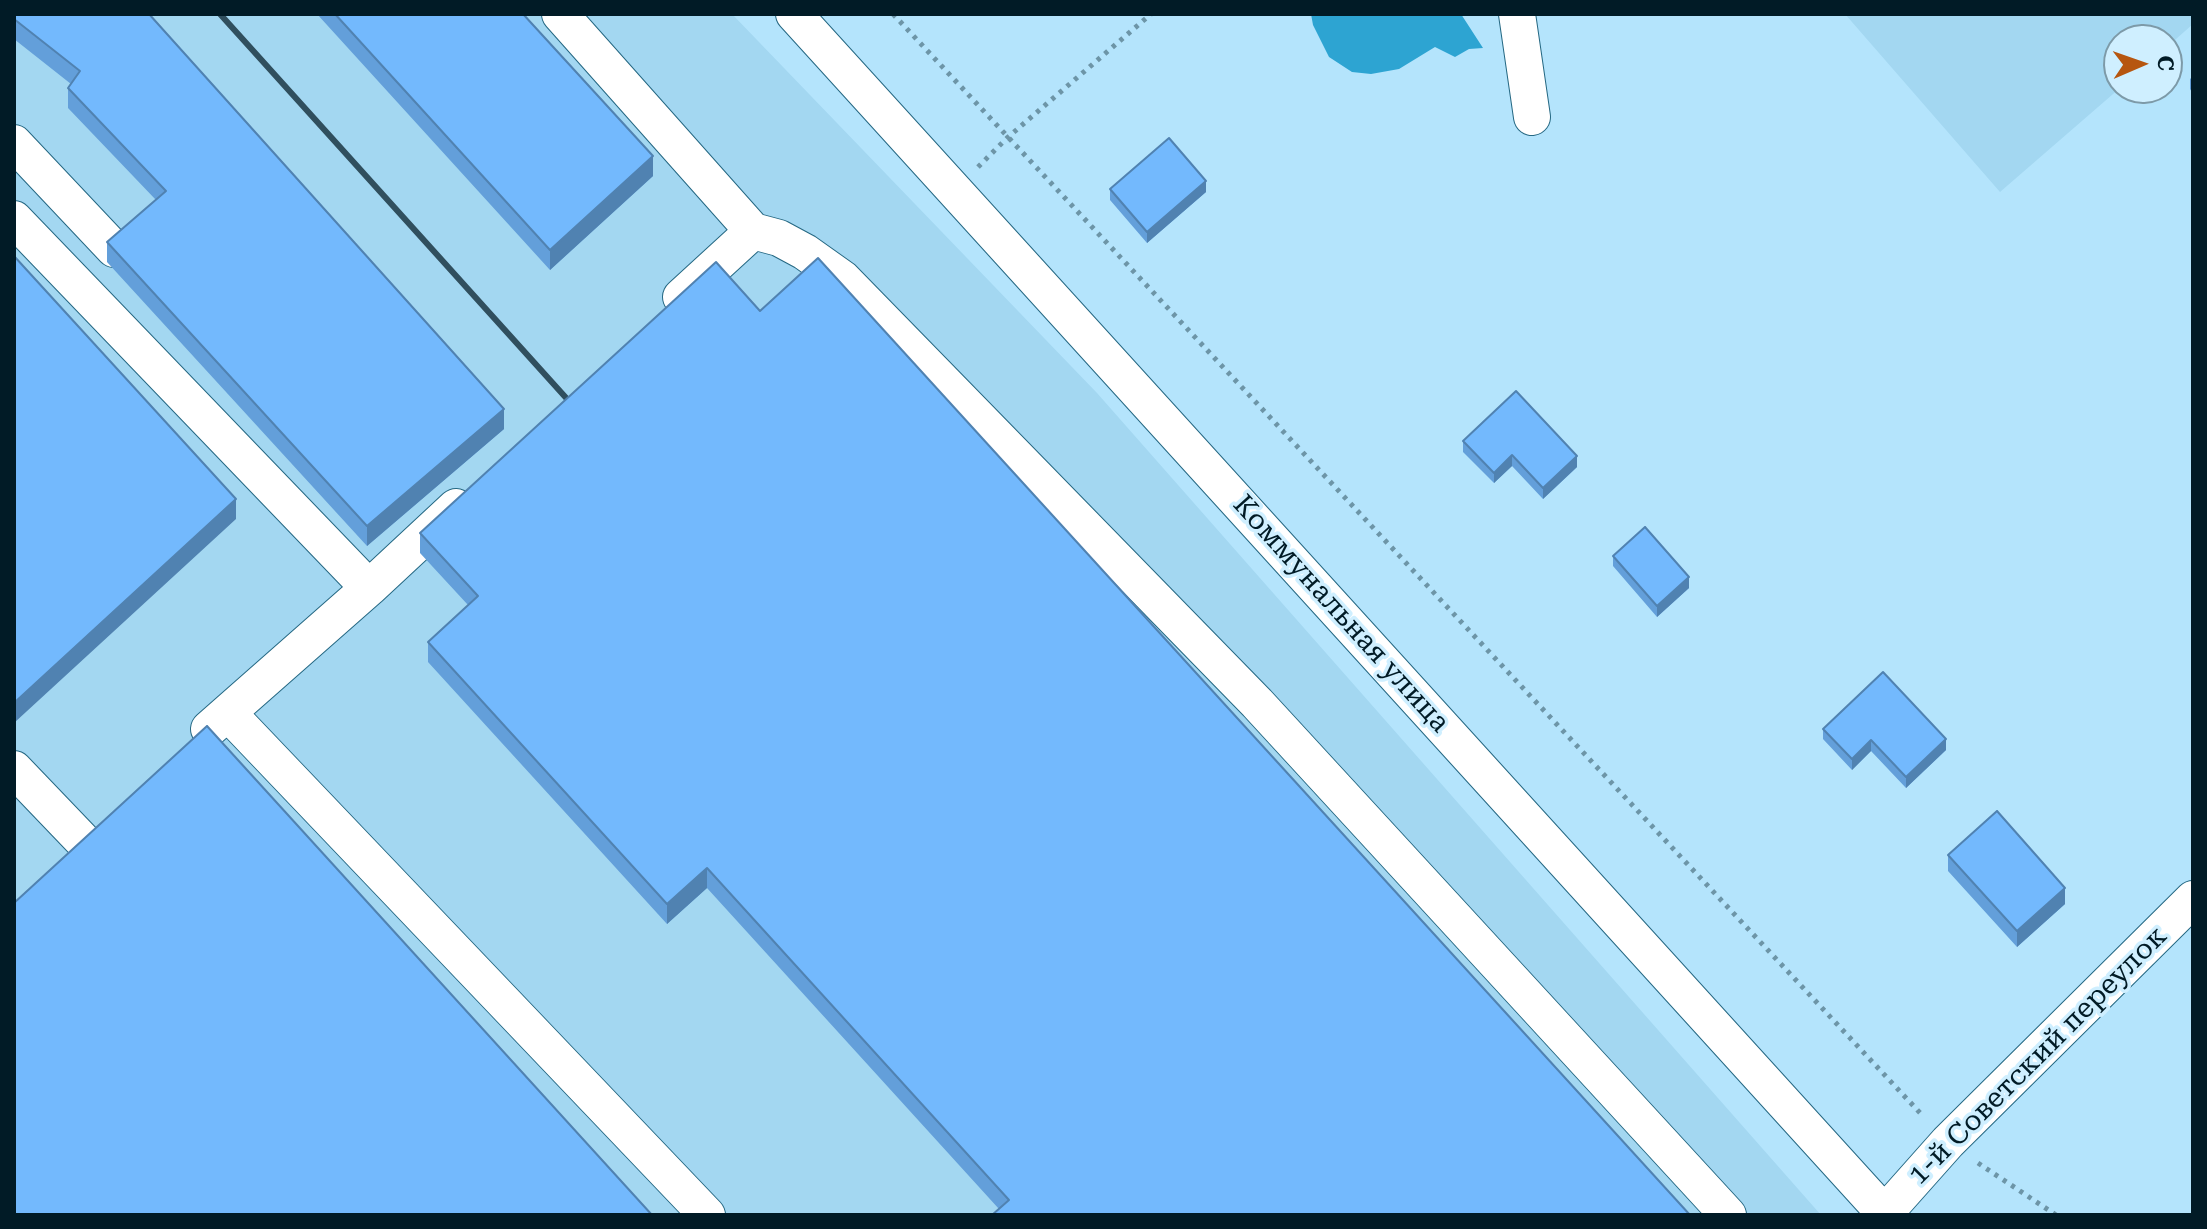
<!DOCTYPE html>
<html>
<head>
<meta charset="utf-8">
<style>
  body { margin:0 }
  #map { position:relative; width:2207px; height:1229px; overflow:hidden; background:#b4e4fc; font-family:"Roboto Serif",serif }
  canvas { display:block }
  .frame { position:absolute; inset:0; border:16px solid #011b26; pointer-events:none }
  .north { position:absolute; left:2103px; top:24px; width:80px; height:80px; box-sizing:border-box; background:#cfefff; border:2px solid #7d9aa8; border-radius:50%; rotate:88deg; font-size:22px; font-weight:700; line-height:32px; text-align:center; color:#011b26 }
  .north::after { content:''; display:block; margin:auto; width:28px; height:36px; background:#b65610; clip-path:polygon(50% 0,100% 100%,50% 72%,0 100%) }
</style>
</head>
<body>
<div id="map">
<canvas width="2207" height="1229"></canvas>
<div class="frame"></div>
<div class="north">С</div>
</div>
<script>
const ctx = document.querySelector('canvas').getContext('2d');
ctx.lineJoin = 'round';
function fill(path, color) { ctx.fillStyle = color; ctx.fill(path, 'evenodd'); }
const toPath = rows => new Path2D(rows.map(r => 'M' + r).join(''));
function trace(path, color, width, dash) { ctx.strokeStyle = color; ctx.lineWidth = width; ctx.lineCap = dash ? 'butt' : 'round'; ctx.setLineDash(dash || []); ctx.stroke(path); }
function label(font, color, halo, rows, align = 'center') {
  ctx.font = font + ' "Roboto Serif",serif'; ctx.lineWidth = 7; ctx.setLineDash([]); ctx.textBaseline = 'middle'; ctx.strokeStyle = halo; ctx.fillStyle = color; for (const [text, x, y, turn = 0] of rows) {
    ctx.save(); ctx.translate(x, y); ctx.rotate((+turn || 0) * Math.PI / 180); ctx.textAlign = isNaN(turn) ? turn : align; if (halo) ctx.strokeText(text, 0, 0); ctx.fillText(text, 0, 0); ctx.restore();
  }
}
fill(toPath([
  [14,14,732,14,1097,393,1821,1215,14,1215],
  [1845,14,2193,14,2193,24,2167,47,2167,40,2119,40,2120,88,2000,192]
]), '#a3d7f1');
fill(toPath([
  [1311,14,1461,14,1483,48,1469,49,1455,57,1435,47,1399,69,1371,74,1352,72,1329,57,1313,25]
]), '#2da4d2');
const minor = toPath([
  [560,14,753,231,779,238,805,252,843,279,1257,703,1728,1215],
  [794,14,1886,1215],
  [1517,14,1532,117],
  [14,143,114,249],
  [14,219,369,588],
  [681,297,753,231],
  [228,713,707,1215],
  [209,729,369,588,456,507],
  [14,769,83,841],
  [1884,1214,1948,1142,2193,899]
]);
trace(minor, '#256883', 38);
trace(toPath([
  [893,14,1922,1115],
  [978,167,1007,138,1151,14],
  [1978,1163,2056,1215]
]), '#6d95a7', 5, [4, 6]);
trace(minor, '#fff', 36);
trace(toPath([
  [220,14,577,410]
]), '#304f5e', 6);
fill(toPath([
  [14,14,504,429,367,546,107,262,107,242,156,200,68,108,68,88,71,84,14,39],
  [317,14,523,14,653,176,550,270],
  [2193,76,2193,94,2190,89,2190,79],
  [1110,189,1206,192,1147,243,1110,200],
  [760,311,1690,1215,999,1209,707,888,667,924,428,662,428,642,468,605,420,553,420,533],
  [1463,441,1577,467,1543,499,1512,466,1494,483,1463,452],
  [1613,556,1689,588,1657,617,1613,566],
  [1823,729,1946,750,1906,788,1871,751,1852,770,1823,739],
  [1948,855,2065,904,2017,947,1948,871]
]), '#639fda');
fill(toPath([
  [653,156,653,176,550,270,550,250],
  [1206,181,1206,192,1147,243,1147,232],
  [504,409,504,429,367,546,367,526],
  [1512,455,1512,466,1494,483,1494,473],
  [1577,456,1577,467,1543,499,1543,488],
  [236,499,236,519,14,723,14,703],
  [1689,577,1689,588,1657,617,1657,606],
  [1946,739,1946,750,1906,788,1906,777],
  [1871,740,1871,751,1852,770,1852,759],
  [707,868,707,888,667,924,667,904],
  [2065,888,2065,904,2017,947,2017,931]
]), '#5082b1');
const building = toPath([
  [14,14,149,14,504,409,367,526,107,242,166,191,68,88,80,71,14,19,14,14],
  [335,14,523,14,653,156,550,250,335,14],
  [1169,138,1206,181,1147,232,1110,189,1169,138],
  [14,256,236,499,14,703,14,256],
  [818,258,1690,1215,992,1215,1009,1200,707,868,667,904,428,642,478,596,420,533,716,262,760,311,818,258],
  [1516,391,1577,456,1543,488,1512,455,1494,473,1463,441,1516,391],
  [1645,527,1689,577,1657,606,1613,556,1645,527],
  [1883,672,1946,739,1906,777,1871,740,1852,759,1823,729,1883,672],
  [207,726,652,1215,14,1215,14,903,207,726],
  [1997,811,2065,888,2017,931,1948,855,1997,811]
]);
fill(building, '#73b9fd');
trace(building, '#5082b1', 2);
label('28px', '#011b26', '#cfefff', [
  ["Коммунальная улица",1341,614,48],
  ["1-й Советский переулок",2038,1056,-45]
]);
</script>
</body>
</html>
